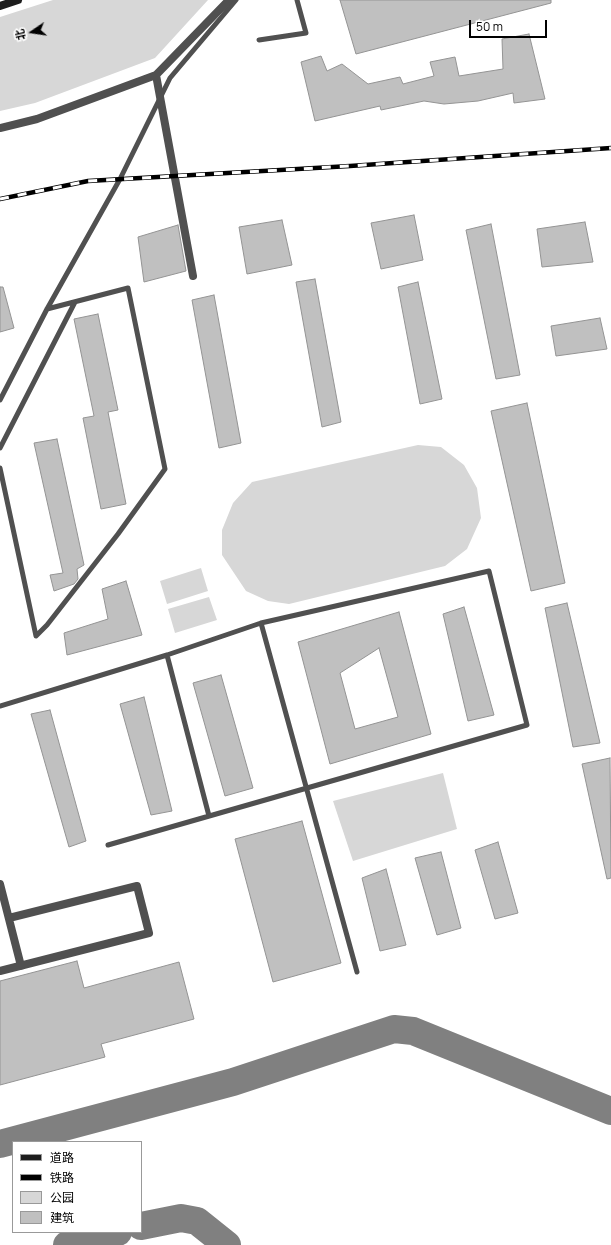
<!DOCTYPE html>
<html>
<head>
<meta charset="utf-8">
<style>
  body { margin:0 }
  #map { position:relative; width:611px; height:1245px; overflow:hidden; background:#fff; font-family:Manrope,"Noto Sans SC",sans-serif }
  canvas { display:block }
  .legend { position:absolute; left:12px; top:1141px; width:130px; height:92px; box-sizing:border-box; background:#fff; border:1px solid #999; margin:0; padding:5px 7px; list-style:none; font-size:12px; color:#000 }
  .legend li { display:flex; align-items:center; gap:8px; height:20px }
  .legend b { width:20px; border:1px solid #999 }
  .north { position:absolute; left:12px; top:12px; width:40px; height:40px; -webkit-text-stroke:3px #fff; paint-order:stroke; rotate:257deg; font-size:11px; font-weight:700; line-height:16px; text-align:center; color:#000 }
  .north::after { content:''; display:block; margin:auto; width:14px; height:18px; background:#000; clip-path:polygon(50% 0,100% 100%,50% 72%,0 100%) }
  .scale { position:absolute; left:469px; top:20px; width:78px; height:18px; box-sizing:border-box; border:2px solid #000; border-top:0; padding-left:5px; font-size:12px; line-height:14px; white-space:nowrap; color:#000; -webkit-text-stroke:3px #fff; paint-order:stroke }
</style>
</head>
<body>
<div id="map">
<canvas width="611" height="1245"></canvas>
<ul class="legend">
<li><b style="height:5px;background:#1d1d1d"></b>道路</li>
<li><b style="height:5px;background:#000"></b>铁路</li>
<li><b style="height:11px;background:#d7d7d7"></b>公园</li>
<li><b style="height:11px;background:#c0c0c0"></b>建筑</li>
</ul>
<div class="north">北</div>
<div class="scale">50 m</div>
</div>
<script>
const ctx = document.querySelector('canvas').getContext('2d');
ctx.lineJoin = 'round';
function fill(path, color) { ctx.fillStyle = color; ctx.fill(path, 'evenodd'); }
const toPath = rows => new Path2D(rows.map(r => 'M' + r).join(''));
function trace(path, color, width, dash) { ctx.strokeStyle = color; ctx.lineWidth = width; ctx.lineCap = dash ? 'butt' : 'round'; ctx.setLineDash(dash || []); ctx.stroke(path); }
fill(toPath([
  [53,0,208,0,155,58,35,103,0,111,0,17],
  [418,445,441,447,464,465,477,488,481,518,467,549,445,566,289,604,268,601,246,591,222,555,222,530,233,503,252,482],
  [201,568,208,591,167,604,160,581],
  [209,597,217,620,175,633,168,609],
  [443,773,457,829,353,861,333,801]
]), '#d7d7d7');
trace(toPath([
  [0,1144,233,1082,394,1029,413,1031,611,1111],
  [141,1226,181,1218,197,1221,227,1245],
  [67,1245,118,1232]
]), '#808080', 28);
const building = toPath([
  [340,0,551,0,551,3,356,54,340,0],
  [529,34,545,99,514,103,513,93,478,101,444,104,424,101,381,110,380,106,315,121,301,62,321,56,327,71,342,64,368,84,400,77,403,84,434,76,430,62,455,57,459,76,503,69,502,39,529,34],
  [414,215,423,260,381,269,371,223,414,215],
  [282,220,292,265,247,274,239,227,282,220],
  [585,222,593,262,542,267,537,229,585,222],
  [491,224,520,375,496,379,466,230,491,224],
  [178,225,186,271,144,282,138,237,178,225],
  [315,279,341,422,322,427,296,282,315,279],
  [418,282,442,399,420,404,398,287,418,282],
  [0,287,3,287,14,328,0,332,0,287],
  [214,295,241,443,219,448,192,300,214,295],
  [98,314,118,410,108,412,126,504,101,509,83,418,94,416,74,319,98,314],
  [600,318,607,349,556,356,551,326,600,318],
  [527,403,565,583,531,591,491,411,527,403],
  [57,439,84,565,77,569,78,579,74,584,54,591,50,575,63,573,34,443,57,439],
  [126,581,142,635,67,655,64,633,108,619,102,589,126,581],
  [567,603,600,743,573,747,545,608,567,603],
  [464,607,494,715,468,721,443,614,464,607],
  [399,612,431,734,330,764,298,642,399,612],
  [379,648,398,717,355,729,340,673,379,648],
  [221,675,253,788,225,796,193,683,221,675],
  [144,697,172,811,151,815,120,704,144,697],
  [50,710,86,841,69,847,31,714,50,710],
  [610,758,611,878,607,879,582,764,610,758],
  [302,821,341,963,273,982,235,839,302,821],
  [498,842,518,913,495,919,475,850,498,842],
  [441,852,461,928,437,935,415,858,441,852],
  [386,869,406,945,380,951,362,878,386,869],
  [77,961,84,988,179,962,194,1019,101,1044,105,1057,0,1085,0,981,77,961]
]);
fill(building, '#c0c0c0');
trace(building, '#949494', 1);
trace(toPath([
  [259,40,306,33,297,0],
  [0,400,47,309,120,179,170,78,236,0],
  [0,448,75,302],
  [0,468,36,636,47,625,118,534,165,469,128,288,47,309],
  [261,623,357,972],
  [167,655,209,816],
  [0,706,167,655,261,623,489,571,527,725,108,845]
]), '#505050', 5);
trace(toPath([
  [156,75,193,276],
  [0,128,37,119,156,75,229,0],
  [0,884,21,966],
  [0,971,149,933,137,886,9,918]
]), '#505050', 8);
trace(toPath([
  [0,6,18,0]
]), '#1d1d1d', 8);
const rail = toPath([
  [0,199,88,181,350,166,611,148]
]);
trace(rail, '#000', 4.5);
trace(rail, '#fff', 3, [9]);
</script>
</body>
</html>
